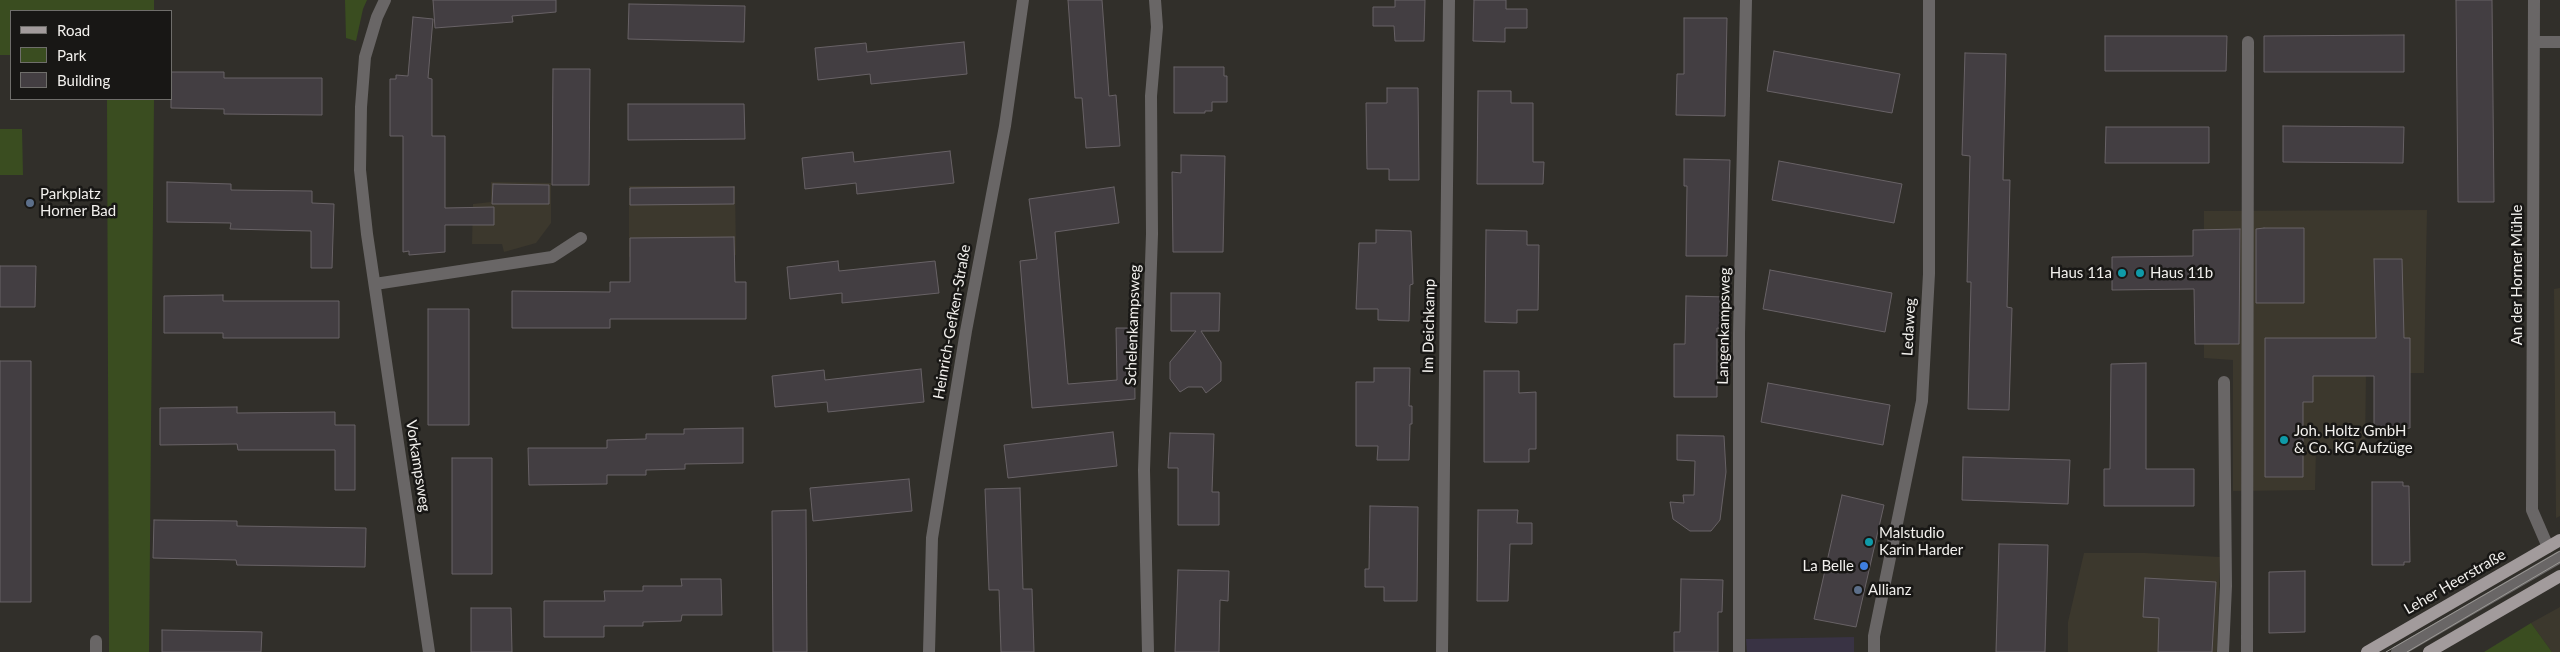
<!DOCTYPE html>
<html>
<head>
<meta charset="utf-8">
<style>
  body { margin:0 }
  #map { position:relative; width:2560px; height:652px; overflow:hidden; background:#312f2a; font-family:Lato,sans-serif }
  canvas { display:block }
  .legend { position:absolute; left:10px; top:10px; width:162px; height:90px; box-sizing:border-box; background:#181715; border:1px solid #6f6e6b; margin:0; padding:6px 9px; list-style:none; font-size:15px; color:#f2f0ed }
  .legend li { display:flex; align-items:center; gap:10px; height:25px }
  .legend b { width:25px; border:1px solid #6f6e6b }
</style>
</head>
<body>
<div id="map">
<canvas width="2560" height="652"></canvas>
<ul class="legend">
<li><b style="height:6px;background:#a29b9c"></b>Road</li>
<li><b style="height:14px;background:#3a4d20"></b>Park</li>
<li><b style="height:14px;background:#433e42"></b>Building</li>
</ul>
</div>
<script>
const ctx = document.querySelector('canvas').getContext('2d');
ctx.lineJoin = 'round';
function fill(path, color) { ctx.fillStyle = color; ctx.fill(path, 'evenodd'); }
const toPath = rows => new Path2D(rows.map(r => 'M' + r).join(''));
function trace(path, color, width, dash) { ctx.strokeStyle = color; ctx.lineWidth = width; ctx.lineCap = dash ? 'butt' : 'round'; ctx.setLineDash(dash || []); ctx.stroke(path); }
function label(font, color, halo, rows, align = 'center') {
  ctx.font = font + ' Lato,sans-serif'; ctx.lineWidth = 5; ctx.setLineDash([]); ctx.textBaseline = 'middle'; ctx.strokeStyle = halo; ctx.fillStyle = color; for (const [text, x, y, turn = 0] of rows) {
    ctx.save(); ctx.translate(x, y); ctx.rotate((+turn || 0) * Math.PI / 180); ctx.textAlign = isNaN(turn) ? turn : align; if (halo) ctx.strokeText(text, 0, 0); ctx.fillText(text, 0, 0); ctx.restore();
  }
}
fill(toPath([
  [491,182,551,183,551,223,536,243,504,252,502,244,472,244,473,204,491,202],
  [629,186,735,186,736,255,629,257],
  [2427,210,2424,373,2366,373,2365,450,2316,449,2315,490,2233,491,2233,360,2204,358,2204,211],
  [2560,288,2560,516,2556,518,2554,289],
  [2084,553,2145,553,2220,557,2217,652,2068,652,2068,622],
  [2560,607,2560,652,2552,652,2531,623]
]), '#3c382d');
fill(toPath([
  [1854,637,1854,652,1747,652,1746,639]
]), '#393344');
fill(toPath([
  [0,0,154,0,154,11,11,11,11,55,0,55],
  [345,0,367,0,363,9,356,41,346,38],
  [107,99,154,99,149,652,109,652],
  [0,129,22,129,23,175,0,175],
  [2531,623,2552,652,2484,652]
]), '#3a4d20');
const building = toPath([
  [433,0,556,0,556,12,512,16,513,22,435,28,433,0],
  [1068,0,1102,0,1109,96,1116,95,1120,146,1086,148,1082,98,1075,98,1068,0],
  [1395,0,1425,0,1424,41,1395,41,1394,26,1373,26,1373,7,1395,7,1395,0],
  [1474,0,1506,0,1506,9,1527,9,1527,28,1505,28,1505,42,1473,41,1474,0],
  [2456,0,2492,0,2494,202,2458,202,2456,0],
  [629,4,745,6,744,42,628,39,629,4],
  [413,17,433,19,428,78,432,79,432,136,445,136,445,208,494,207,494,225,445,225,445,252,409,255,409,251,403,252,403,136,390,136,390,79,396,79,396,75,408,76,413,17],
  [1684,18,1727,18,1725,116,1676,115,1677,74,1684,74,1684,18],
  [2404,35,2404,72,2264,72,2264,36,2404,35],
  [2105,36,2227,36,2226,71,2105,71,2105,36],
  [964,42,967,74,871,84,870,74,818,80,815,48,866,43,867,52,964,42],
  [1774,51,1900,74,1892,113,1767,91,1774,51],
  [1965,53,2006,54,2003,180,2010,180,2007,307,2012,308,2009,410,1968,409,1971,282,1967,282,1970,156,1962,155,1965,53],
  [1174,67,1224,67,1224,76,1227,76,1227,102,1212,102,1212,111,1205,111,1205,113,1174,113,1174,67],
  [553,69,590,69,589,185,552,185,553,69],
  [171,72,224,72,224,78,322,78,322,115,224,114,224,109,171,108,171,72],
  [1387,88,1418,88,1419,180,1389,180,1389,169,1367,169,1366,103,1387,103,1387,88],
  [1478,91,1511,91,1511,103,1533,103,1533,162,1544,162,1543,184,1477,184,1478,91],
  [628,104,744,104,745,139,628,140,628,104],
  [2283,126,2404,127,2403,163,2283,162,2283,126],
  [2106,127,2209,127,2209,163,2105,163,2106,127],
  [950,151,954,183,857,194,856,183,805,189,802,158,853,152,854,162,950,151],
  [1181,155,1225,156,1223,252,1173,252,1172,172,1181,173,1181,155],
  [1684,159,1730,160,1727,256,1686,256,1687,186,1684,186,1684,159],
  [1779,161,1902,184,1894,223,1772,200,1779,161],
  [167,182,231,184,231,190,312,191,312,203,334,204,332,268,311,268,311,231,230,229,231,223,167,222,167,182],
  [493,184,549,185,549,204,492,204,493,184],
  [734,187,734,204,630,205,630,188,734,187],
  [1114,187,1119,223,1055,232,1068,384,1117,380,1116,328,1134,328,1135,399,1032,408,1020,261,1037,259,1029,199,1114,187],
  [2264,228,2304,228,2304,303,2256,303,2256,229,2264,228],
  [2240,229,2239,344,2195,344,2194,289,2112,290,2112,257,2193,256,2193,230,2240,229],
  [1376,230,1411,231,1413,284,1410,285,1409,321,1378,320,1378,309,1356,309,1359,243,1376,243,1376,230],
  [1486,230,1527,231,1527,245,1539,245,1538,310,1517,310,1517,323,1485,322,1486,230],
  [734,237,735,282,746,282,746,319,610,319,610,328,512,328,512,291,610,292,610,282,630,282,630,238,734,237],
  [2374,259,2402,259,2404,338,2410,338,2410,428,2404,429,2403,431,2374,431,2374,376,2313,376,2313,402,2303,402,2303,477,2265,477,2265,338,2376,338,2374,259],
  [838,261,839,271,935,261,939,293,842,303,842,293,790,299,787,267,838,261],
  [0,266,36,266,35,307,0,307,0,266],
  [1770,270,1892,293,1885,332,1763,309,1770,270],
  [1171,293,1220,293,1219,331,1201,331,1221,362,1221,381,1206,393,1202,387,1188,387,1180,392,1170,379,1170,362,1196,331,1171,331,1171,293],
  [223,295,223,301,339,301,339,338,223,338,223,333,164,333,164,296,223,295],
  [1686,296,1727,297,1726,329,1717,328,1717,397,1674,397,1674,344,1685,344,1686,296],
  [428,309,469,309,469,425,428,425,428,309],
  [0,361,31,361,31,602,0,602,0,361],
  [2146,363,2146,469,2194,469,2194,506,2104,506,2104,469,2110,469,2111,364,2146,363],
  [1374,368,1410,368,1409,406,1412,406,1412,424,1410,424,1409,460,1377,460,1378,446,1356,446,1356,382,1374,382,1374,368],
  [921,369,924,402,828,412,827,402,775,407,772,376,824,370,825,380,921,369],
  [1484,371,1519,371,1519,393,1536,392,1536,449,1529,449,1529,462,1484,462,1484,371],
  [1768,383,1890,405,1883,445,1761,422,1768,383],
  [237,407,237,413,335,412,335,425,355,425,355,490,335,490,335,450,238,450,237,444,160,445,160,408,237,407],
  [743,428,743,463,685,464,685,469,646,470,646,475,607,475,607,484,529,485,528,448,607,448,607,440,646,439,646,434,684,434,684,429,743,428],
  [1113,432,1117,466,1008,478,1004,445,1113,432],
  [1170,433,1214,434,1212,492,1219,492,1219,525,1178,525,1178,468,1168,468,1170,433],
  [1677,435,1724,436,1726,472,1720,520,1711,531,1690,531,1673,519,1670,502,1684,503,1683,495,1694,495,1695,461,1677,460,1677,435],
  [1963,457,2070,460,2068,504,1962,500,1963,457],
  [452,458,492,458,492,574,452,574,452,458],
  [909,479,912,511,813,521,810,488,909,479],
  [2372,482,2403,482,2403,486,2409,486,2410,562,2404,562,2404,565,2372,565,2372,482],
  [1020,488,1023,589,1032,589,1034,652,1001,652,999,590,989,590,985,489,1020,488],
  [1842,495,1884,505,1856,627,1814,619,1842,495],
  [1370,506,1418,507,1417,601,1384,601,1384,587,1365,587,1365,569,1369,569,1370,506],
  [806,510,807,652,773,652,772,511,806,510],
  [1478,510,1518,510,1517,523,1532,523,1532,544,1510,544,1508,601,1477,601,1478,510],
  [154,520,237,521,237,526,366,528,365,567,237,565,236,560,153,558,154,520],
  [1999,544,2048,545,2045,652,1996,652,1999,544],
  [1178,570,1229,571,1228,601,1220,600,1219,652,1175,652,1178,570],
  [2305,571,2305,632,2269,633,2269,572,2305,571],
  [2145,578,2216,582,2212,652,2158,652,2159,618,2143,617,2145,578],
  [681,579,721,579,722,615,682,615,681,621,643,622,643,626,604,626,604,637,544,637,544,601,605,601,604,591,643,591,643,586,682,586,681,579],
  [1681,579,1723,580,1722,612,1718,612,1718,652,1674,652,1674,632,1680,632,1681,579],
  [471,608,511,608,512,652,471,652,471,608],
  [162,630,262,632,261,652,162,652,162,630]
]);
fill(building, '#433e42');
trace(building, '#686266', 1);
trace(toPath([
  [385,0,377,17,365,57,361,107,360,170,367,234,429,652],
  [2534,0,2532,510,2548,547],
  [2534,42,2560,42],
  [375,284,552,257,581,238],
  [96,652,96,641],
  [929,652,932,538,966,331,1005,126,1023,0],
  [1148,652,1144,470,1152,234,1151,96,1157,27,1155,0],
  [1442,652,1449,0],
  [1739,652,1739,334,1746,0],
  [1874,652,1874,636,1922,401,1929,274,1929,0],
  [2223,652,2226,586,2224,382],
  [2247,652,2248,42],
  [2397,652,2560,557]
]), '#696666', 12);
trace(toPath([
  [2367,652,2560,540],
  [2429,652,2560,576]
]), '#a29b9c', 12);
trace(toPath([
  [2386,652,2560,551],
  [2407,652,2560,562]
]), '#9a9894', 1);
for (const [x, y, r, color] of [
  [30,203,5,"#5c6f8a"],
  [2122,273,5,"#0f9aa8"],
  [2140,273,5,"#0f9aa8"],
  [2284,440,5,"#0f9aa8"],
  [1869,542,5,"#0f9aa8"],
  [1864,566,5,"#3f7fe0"],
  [1858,590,5,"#5c6f8a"]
]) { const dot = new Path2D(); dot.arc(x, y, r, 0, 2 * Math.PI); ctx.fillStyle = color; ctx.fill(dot); trace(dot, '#181715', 2); }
label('15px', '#f2f0ed', '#181715', [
  ["Parkplatz",40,194],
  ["Horner Bad",40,211],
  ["Haus 11a",2112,273,"right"],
  ["Haus 11b",2150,273],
  ["Joh. Holtz GmbH",2294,431],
  ["& Co. KG Aufzüge",2294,448],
  ["Malstudio",1879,533],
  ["Karin Harder",1879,550],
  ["La Belle",1854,566,"right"],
  ["Allianz",1868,590]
], 'left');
label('15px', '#f2f0ed', '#181715', [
  ["An der Horner Mühle",2517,275,-90],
  ["Heinrich-Gefken-Straße",952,322,-80],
  ["Schelenkampsweg",1133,325,-88],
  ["Im Deichkamp",1429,326,-89],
  ["Langenkampsweg",1724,326,-89],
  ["Ledaweg",1909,327,-87],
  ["Vorkampsweg",418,466,81],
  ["Leher Heerstraße",2455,582,-30]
]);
</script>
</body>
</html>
